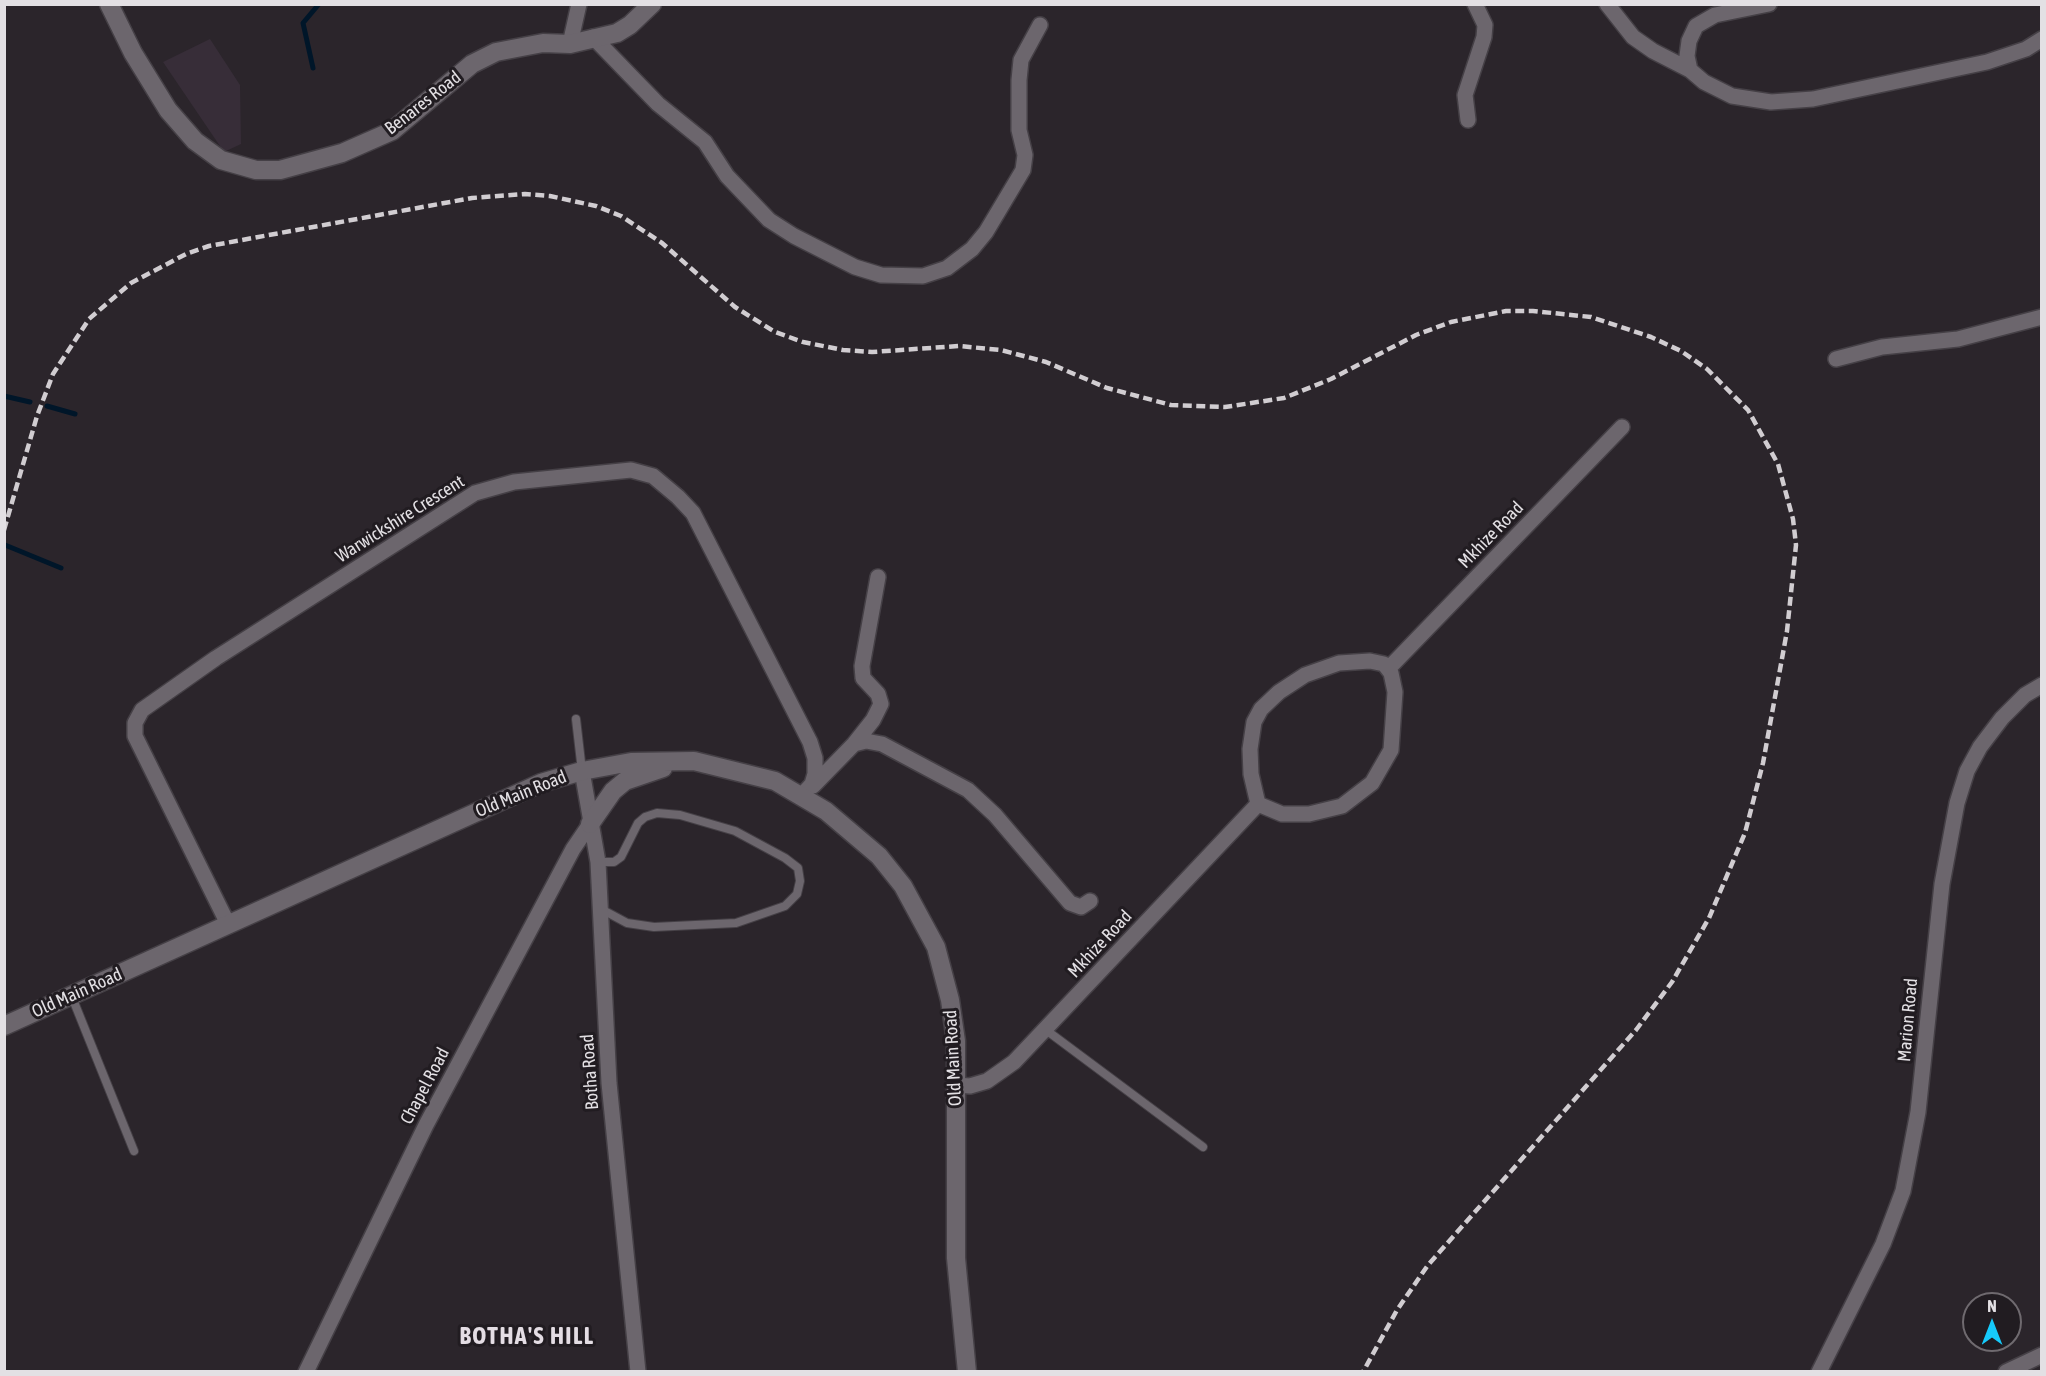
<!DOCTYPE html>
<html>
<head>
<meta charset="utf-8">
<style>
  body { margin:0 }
  #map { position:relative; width:2046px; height:1376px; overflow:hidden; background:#2b252b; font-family:"Asap Condensed",sans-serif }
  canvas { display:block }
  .frame { position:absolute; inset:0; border:6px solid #e3e0e4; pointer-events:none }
  .north { position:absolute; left:1962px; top:1292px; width:60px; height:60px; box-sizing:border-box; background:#211c21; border:2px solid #6f6a6f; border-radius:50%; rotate:0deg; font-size:16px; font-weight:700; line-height:24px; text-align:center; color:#e3e0e4 }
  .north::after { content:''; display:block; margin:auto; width:21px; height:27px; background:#16cafb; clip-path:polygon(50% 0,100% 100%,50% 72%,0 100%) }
</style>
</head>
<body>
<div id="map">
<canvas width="2046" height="1376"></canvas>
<div class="frame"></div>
<div class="north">N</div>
</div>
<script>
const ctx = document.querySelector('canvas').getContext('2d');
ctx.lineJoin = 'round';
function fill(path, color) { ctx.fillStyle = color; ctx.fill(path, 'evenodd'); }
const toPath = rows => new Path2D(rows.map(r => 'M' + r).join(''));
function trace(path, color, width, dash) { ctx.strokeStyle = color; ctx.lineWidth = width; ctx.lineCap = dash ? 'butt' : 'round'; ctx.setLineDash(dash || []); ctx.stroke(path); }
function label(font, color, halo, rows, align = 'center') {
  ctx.font = font + ' "Asap Condensed",sans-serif'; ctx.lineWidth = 6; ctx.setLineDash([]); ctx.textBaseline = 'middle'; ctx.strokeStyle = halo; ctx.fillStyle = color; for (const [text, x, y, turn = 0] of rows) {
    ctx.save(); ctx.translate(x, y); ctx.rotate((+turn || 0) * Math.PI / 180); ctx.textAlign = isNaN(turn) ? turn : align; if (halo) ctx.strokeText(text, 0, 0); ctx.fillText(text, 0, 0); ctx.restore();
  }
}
fill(toPath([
  [210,39,240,85,241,144,224,152,163,62]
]), '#372d38');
trace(toPath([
  [313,68,303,23,319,4],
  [4,396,30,402],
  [47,406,75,414],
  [5,545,61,568]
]), '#001629', 5);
const lane = toPath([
  [576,719,582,771],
  [598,862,614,862,621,857,638,823,645,817,657,813,680,815,735,831,785,858,798,868,800,881,797,894,785,906,736,923,654,927,627,923,601,909],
  [72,997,134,1151],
  [1046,1030,1203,1147]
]);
const street = toPath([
  [1607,4,1633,37,1653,51,1690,70],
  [1769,4,1715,15,1696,26,1689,41,1687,56,1690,70,1704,82,1732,96,1771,102,1813,99,1987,62,2026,49,2042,39],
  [593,37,658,104,705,142,727,176,769,220,794,236,855,267,881,275,923,276,947,268,972,249,986,232,1023,170,1025,155,1019,130,1019,80,1021,60,1040,25],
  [570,44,579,4],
  [1468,120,1465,95,1484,37,1485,25,1475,4],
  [1836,359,1882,347,1958,339,2042,317],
  [1370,661,1384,664,1391,673,1395,692,1391,750,1372,783,1342,806,1309,814,1282,814,1258,804,1251,774,1250,749,1254,722,1261,709,1279,692,1305,675,1339,663,1370,661],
  [1388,669,1622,427],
  [854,744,866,741,882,744,968,790,995,815,1070,903,1081,907,1090,901],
  [582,771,598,862,609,1083,638,1372],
  [813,786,854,744,873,720,881,704,878,694,863,678,862,666,878,577],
  [228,924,135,736,135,723,142,710,216,658,475,493,514,482,631,470,653,476,678,497,693,513,810,742,815,758,815,774,812,784,801,796],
  [956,1085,970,1086,987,1081,1014,1062,1258,804],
  [306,1372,426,1125,573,849,590,824],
  [1819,1372,1883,1244,1903,1191,1918,1112,1942,884,1957,803,1967,771,1980,747,2002,718,2025,695,2042,685],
  [2006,1372,2042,1355]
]);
const secondary = toPath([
  [109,4,133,53,168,110,195,141,221,160,256,170,280,170,342,153,392,131,472,64,496,52,543,43,570,44,617,33,630,25,652,4],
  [590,824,613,791,625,781,663,768],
  [4,1026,541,783,582,771,631,762,694,761,775,781,826,811,879,856,903,886,936,947,950,1000,956,1041,956,1258,967,1372]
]);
trace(lane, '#454046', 10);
trace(street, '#454046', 18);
trace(secondary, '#454046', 21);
trace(lane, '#6c666d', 8);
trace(street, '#6c666d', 15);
trace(secondary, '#6c666d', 18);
trace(toPath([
  [4,530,37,416,53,374,89,319,131,283,186,254,209,246,472,198,525,194,550,196,596,206,621,216,662,243,735,307,775,332,803,342,843,350,872,352,959,346,1001,350,1046,362,1107,388,1171,405,1225,407,1284,398,1331,379,1416,335,1451,322,1506,311,1533,311,1591,317,1651,337,1681,351,1707,369,1748,410,1778,464,1793,519,1796,545,1787,631,1763,763,1745,833,1709,918,1672,982,1636,1030,1428,1265,1397,1310,1363,1372]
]), '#d1cdd1', 4.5, [9, 4.5]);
label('18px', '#e3e0e4', '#211c21', [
  ["Benares Road",423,103,-38],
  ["Warwickshire Crescent",400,519,-32],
  ["Mkhize Road",1491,535,-46],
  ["Old Main Road",521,794,-22],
  ["Mkhize Road",1100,944,-47],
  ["Old Main Road",77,993,-24],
  ["Marion Road",1908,1020,-85],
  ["Old Main Road",953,1058,-93],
  ["Botha Road",590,1072,-94],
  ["Chapel Road",425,1086,-62]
]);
ctx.letterSpacing = '1.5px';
label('bold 24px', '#e4dde4', '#211c21', [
  ["BOTHA'S HILL",527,1336]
]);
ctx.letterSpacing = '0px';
</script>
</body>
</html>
